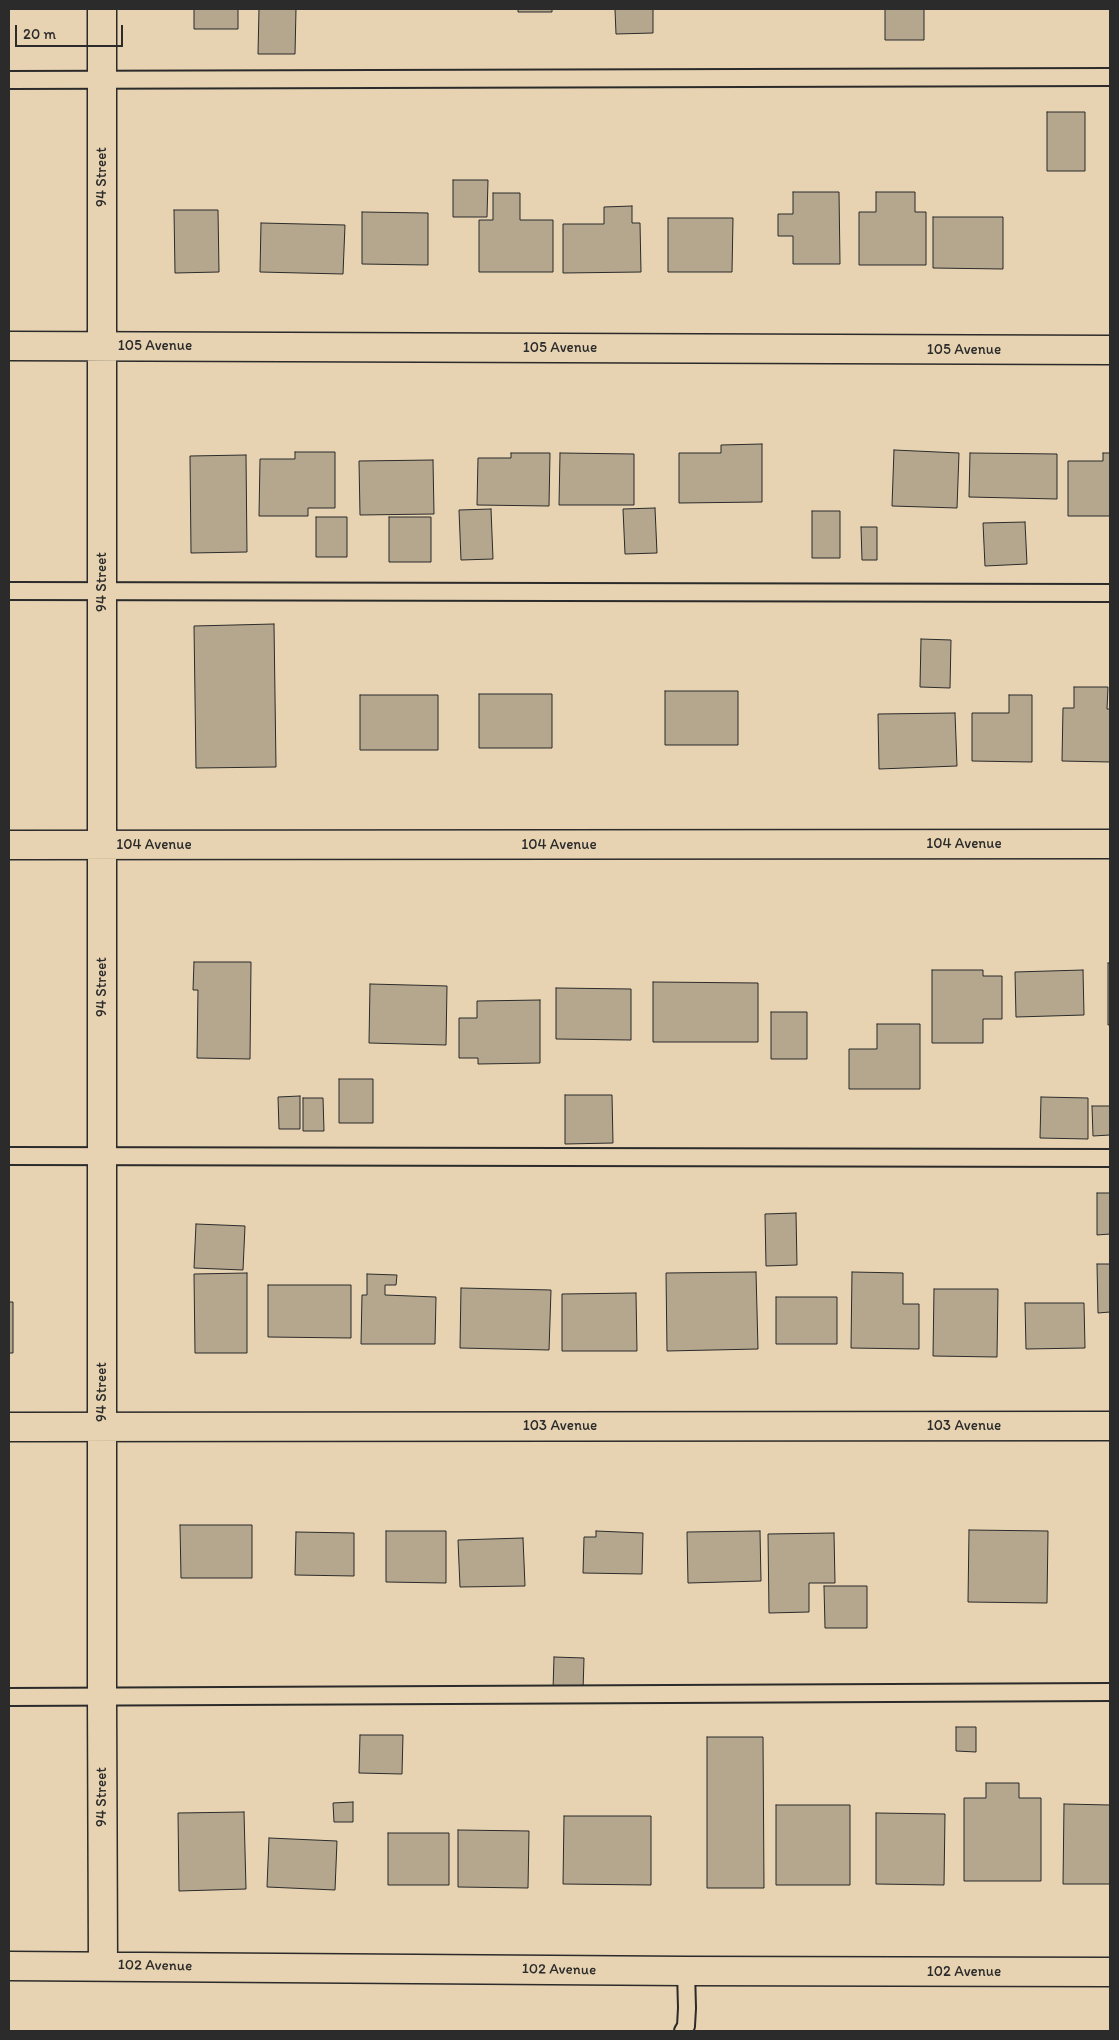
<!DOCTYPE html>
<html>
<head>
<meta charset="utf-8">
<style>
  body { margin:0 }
  #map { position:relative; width:1119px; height:2040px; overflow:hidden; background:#e7d3b1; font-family:Itim,sans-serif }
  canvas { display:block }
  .frame { position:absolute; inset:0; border:10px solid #2b2b2b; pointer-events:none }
  .scale { position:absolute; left:15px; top:25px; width:108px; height:22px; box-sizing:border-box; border:2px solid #2b2b2b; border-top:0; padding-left:6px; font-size:15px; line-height:18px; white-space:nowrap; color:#2b2b2b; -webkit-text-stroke:4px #e7d3b1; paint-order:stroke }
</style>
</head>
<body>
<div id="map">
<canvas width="1119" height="2040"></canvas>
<div class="frame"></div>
<div class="scale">20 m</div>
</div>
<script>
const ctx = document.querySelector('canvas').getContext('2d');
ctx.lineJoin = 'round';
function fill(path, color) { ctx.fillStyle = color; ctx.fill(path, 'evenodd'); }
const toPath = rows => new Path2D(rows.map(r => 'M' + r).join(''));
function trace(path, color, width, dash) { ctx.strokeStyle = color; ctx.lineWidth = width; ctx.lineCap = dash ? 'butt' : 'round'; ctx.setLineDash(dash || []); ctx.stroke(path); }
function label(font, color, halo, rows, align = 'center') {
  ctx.font = font + ' Itim,sans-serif'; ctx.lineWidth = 4; ctx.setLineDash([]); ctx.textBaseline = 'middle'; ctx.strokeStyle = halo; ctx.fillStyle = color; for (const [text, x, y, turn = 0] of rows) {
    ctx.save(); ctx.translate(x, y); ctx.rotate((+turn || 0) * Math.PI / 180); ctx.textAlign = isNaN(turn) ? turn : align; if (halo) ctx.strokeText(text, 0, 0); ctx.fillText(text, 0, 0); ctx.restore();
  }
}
const building = toPath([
  [194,9,238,9,238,29,194,29,194,9],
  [259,9,296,9,295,54,258,54,259,9],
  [518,9,552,9,552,12,518,12,518,9],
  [615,9,653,9,653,33,616,34,615,9],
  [885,9,924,9,924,40,885,40,885,9],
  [1047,112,1085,112,1085,171,1047,171,1047,112],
  [453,180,488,180,487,217,453,217,453,180],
  [793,192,839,192,840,264,793,264,793,236,778,236,778,214,793,214,793,192],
  [876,192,915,192,915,212,926,212,926,265,859,265,859,212,876,212,876,192],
  [493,193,520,193,520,220,553,220,553,272,479,272,479,220,493,220,493,193],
  [632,206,632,223,640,223,641,272,563,273,563,224,604,224,604,207,632,206],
  [174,210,218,210,219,272,175,273,174,210],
  [362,212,428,213,428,265,362,264,362,212],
  [933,217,1003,217,1003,269,933,268,933,217],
  [668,218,733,218,732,272,668,272,668,218],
  [261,223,345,225,343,274,260,272,261,223],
  [762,444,762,502,679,503,679,453,721,453,721,445,762,444],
  [894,450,959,453,957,508,892,506,894,450],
  [295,452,335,452,335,508,308,508,308,516,259,516,260,459,295,459,295,452],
  [511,453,550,453,549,506,477,505,478,458,511,458,511,453],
  [560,453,634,454,634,505,559,505,560,453],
  [970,453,1057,454,1057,499,969,497,970,453],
  [1103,453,1110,453,1110,516,1068,516,1068,461,1103,461,1103,453],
  [246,455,247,552,191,553,190,456,246,455],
  [433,460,434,514,360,515,359,461,433,460],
  [655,508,657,553,625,554,623,509,655,508],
  [491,509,493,559,461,560,459,510,491,509],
  [812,511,840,511,840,558,812,558,812,511],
  [316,517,347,517,347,557,316,557,316,517],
  [389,517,431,517,431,562,389,562,389,517],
  [1025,522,1027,564,985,566,983,523,1025,522],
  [861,527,877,527,877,560,862,560,861,527],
  [274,624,276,767,196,768,194,626,274,624],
  [921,639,951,640,950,688,920,687,921,639],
  [1074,687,1108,687,1107,709,1110,709,1110,762,1062,761,1063,708,1074,708,1074,687],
  [665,691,738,691,738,745,665,745,665,691],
  [479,694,552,694,552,748,479,748,479,694],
  [360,695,438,695,438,750,360,750,360,695],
  [1009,695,1032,695,1032,762,972,761,972,713,1009,713,1009,695],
  [955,713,957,766,879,769,878,714,955,713],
  [194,962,251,962,250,1059,197,1058,198,990,193,990,194,962],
  [1108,963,1110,963,1110,1025,1108,1025,1108,963],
  [932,970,983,970,983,976,1002,976,1002,1019,983,1019,983,1043,932,1043,932,970],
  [1083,970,1084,1015,1016,1017,1015,972,1083,970],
  [653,982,758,983,758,1042,653,1042,653,982],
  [370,984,447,986,446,1045,369,1043,370,984],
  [556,988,631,989,631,1040,556,1039,556,988],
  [540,1000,540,1063,478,1064,478,1058,459,1058,459,1018,477,1018,477,1001,540,1000],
  [771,1012,807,1012,807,1059,771,1059,771,1012],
  [877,1024,920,1024,920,1089,849,1089,849,1049,877,1049,877,1024],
  [339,1079,373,1079,373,1123,339,1123,339,1079],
  [565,1095,612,1095,613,1143,565,1144,565,1095],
  [300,1096,300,1129,279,1129,278,1097,300,1096],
  [1041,1097,1088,1098,1088,1139,1040,1138,1041,1097],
  [303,1098,323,1098,324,1131,303,1131,303,1098],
  [1092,1106,1110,1106,1110,1135,1093,1136,1092,1106],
  [1097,1193,1110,1193,1110,1234,1097,1235,1097,1193],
  [796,1213,797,1265,766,1266,765,1214,796,1213],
  [196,1224,245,1226,243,1270,194,1268,196,1224],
  [1097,1264,1110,1264,1110,1312,1098,1313,1097,1264],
  [756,1272,758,1349,667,1351,666,1273,756,1272],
  [852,1272,903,1273,903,1304,919,1304,919,1349,851,1348,852,1272],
  [247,1273,247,1353,195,1353,194,1274,247,1273],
  [367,1274,397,1275,396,1285,385,1285,385,1295,436,1297,435,1344,361,1344,362,1295,367,1295,367,1274],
  [268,1285,351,1285,351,1338,268,1337,268,1285],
  [461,1288,551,1290,549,1350,460,1348,461,1288],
  [934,1289,998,1289,997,1357,933,1356,934,1289],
  [636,1293,637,1351,562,1351,562,1294,636,1293],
  [776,1297,837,1297,837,1344,776,1344,776,1297],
  [9,1302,13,1302,13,1353,9,1353,9,1302],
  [1025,1303,1084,1303,1085,1348,1026,1349,1025,1303],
  [180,1525,252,1525,252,1578,181,1578,180,1525],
  [969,1530,1048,1531,1047,1603,968,1602,969,1530],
  [386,1531,446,1531,446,1583,386,1582,386,1531],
  [596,1531,643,1533,642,1574,583,1573,584,1537,596,1537,596,1531],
  [760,1531,761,1581,688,1583,687,1532,760,1531],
  [296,1532,354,1533,354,1576,295,1575,296,1532],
  [834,1533,835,1583,809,1583,809,1612,769,1613,768,1534,834,1533],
  [523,1538,525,1586,460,1587,458,1540,523,1538],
  [824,1586,867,1586,867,1628,825,1628,824,1586],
  [554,1657,584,1658,583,1691,553,1690,554,1657],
  [956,1727,976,1727,976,1752,956,1751,956,1727],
  [360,1735,403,1735,402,1774,359,1773,360,1735],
  [707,1737,763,1737,764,1888,707,1888,707,1737],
  [986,1783,1019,1783,1019,1798,1041,1798,1041,1881,964,1881,964,1798,986,1798,986,1783],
  [353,1802,353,1822,334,1822,333,1803,353,1802],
  [1064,1804,1110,1805,1110,1884,1063,1884,1064,1804],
  [776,1805,850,1805,850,1885,776,1885,776,1805],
  [244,1812,246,1889,179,1891,178,1813,244,1812],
  [876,1813,945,1814,944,1885,876,1884,876,1813],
  [564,1816,651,1816,651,1885,563,1884,564,1816],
  [458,1830,529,1831,528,1888,458,1887,458,1830],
  [388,1833,449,1833,449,1885,388,1885,388,1833],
  [269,1838,337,1841,335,1890,267,1887,269,1838]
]);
fill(building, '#b5a68e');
trace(building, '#2b2b2b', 1);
const lane = toPath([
  [9,80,1110,77],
  [9,591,1110,593],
  [9,1156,1110,1158],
  [9,1697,1110,1692],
  [683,2031,686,2026,687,2008,686,1971]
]);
const street = toPath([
  [102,9,102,1697,103,1965],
  [9,346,1110,350],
  [9,845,1110,844],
  [9,1427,1110,1426],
  [9,1966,686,1971,1110,1972]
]);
trace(lane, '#2b2b2b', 20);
trace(street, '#2b2b2b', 31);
trace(lane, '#e7d3b1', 16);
trace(street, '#e7d3b1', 28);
label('15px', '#2b2b2b', '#e7d3b1', [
  ["94 Street",102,177,-90],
  ["105 Avenue",155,346],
  ["105 Avenue",560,348],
  ["105 Avenue",964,350],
  ["94 Street",102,582,-90],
  ["104 Avenue",964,844],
  ["104 Avenue",154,845],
  ["104 Avenue",559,845],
  ["94 Street",102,987,-90],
  ["94 Street",102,1392,-90],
  ["103 Avenue",560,1426],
  ["103 Avenue",964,1426],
  ["94 Street",102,1797,-90],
  ["102 Avenue",155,1966,1],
  ["102 Avenue",559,1970,1],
  ["102 Avenue",964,1972]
]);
</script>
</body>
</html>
